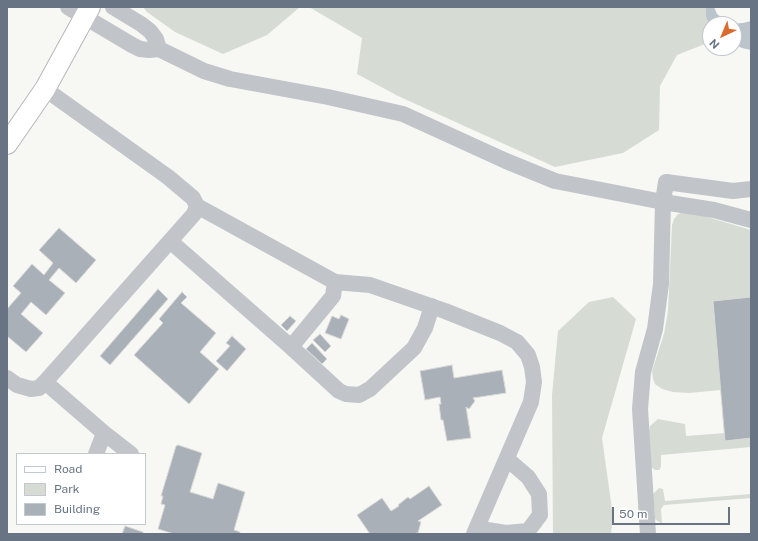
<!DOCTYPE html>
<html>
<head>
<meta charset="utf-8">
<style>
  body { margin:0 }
  #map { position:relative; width:758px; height:541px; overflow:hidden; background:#f7f7f4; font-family:"Public Sans",sans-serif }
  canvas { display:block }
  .frame { position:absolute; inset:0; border:8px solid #687484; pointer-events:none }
  .legend { position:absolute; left:16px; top:453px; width:130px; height:72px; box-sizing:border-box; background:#fff; border:1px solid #c3c7ce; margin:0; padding:5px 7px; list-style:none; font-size:12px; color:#687484 }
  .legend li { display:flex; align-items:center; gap:8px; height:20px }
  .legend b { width:20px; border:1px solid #c3c7ce }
  .north { position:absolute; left:702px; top:16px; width:40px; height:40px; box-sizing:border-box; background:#fff; border:1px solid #c3c7ce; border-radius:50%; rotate:224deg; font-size:11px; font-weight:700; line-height:16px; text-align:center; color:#687484 }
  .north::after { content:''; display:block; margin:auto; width:14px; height:18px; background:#db6a31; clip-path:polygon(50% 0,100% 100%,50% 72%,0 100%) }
  .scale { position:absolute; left:612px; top:507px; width:118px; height:18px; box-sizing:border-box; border:2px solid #687484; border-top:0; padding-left:5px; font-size:12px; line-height:14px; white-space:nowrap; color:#687484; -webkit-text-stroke:3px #fff; paint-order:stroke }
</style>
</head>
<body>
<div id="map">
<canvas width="758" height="541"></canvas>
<div class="frame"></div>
<ul class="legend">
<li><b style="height:5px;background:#fff"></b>Road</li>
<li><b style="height:11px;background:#d6dcd4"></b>Park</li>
<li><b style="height:11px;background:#aab0b7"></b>Building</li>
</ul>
<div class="north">N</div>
<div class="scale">50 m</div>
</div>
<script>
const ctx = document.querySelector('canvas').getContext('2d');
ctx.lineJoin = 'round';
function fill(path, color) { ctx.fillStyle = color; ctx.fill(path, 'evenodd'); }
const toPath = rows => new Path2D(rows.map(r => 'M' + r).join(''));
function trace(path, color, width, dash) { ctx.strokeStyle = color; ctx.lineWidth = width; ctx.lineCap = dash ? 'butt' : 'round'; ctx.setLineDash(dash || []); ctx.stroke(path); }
fill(toPath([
  [143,7,300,7,267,35,223,54,175,32,147,12],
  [309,7,706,7,706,17,710,26,710,42,677,55,660,86,659,130,623,153,555,167,398,96,357,74,362,38],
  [684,212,694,213,751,230,751,297,713,301,721,390,689,393,673,392,662,389,655,384,653,379,652,371,664,334,668,311,672,225,674,219,678,214],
  [613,297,636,319,602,438,613,516,611,534,553,534,552,395,558,331,589,302],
  [658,419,685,424,686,436,725,433,726,441,751,438,751,447,661,455,661,467,659,470,655,470,651,467,649,432,650,426],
  [659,488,663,489,665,501,751,494,751,498,664,505,661,509,662,524,655,519,653,494]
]), '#d6dcd4');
fill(toPath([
  [706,7,714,7,717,14,730,24,743,23,751,21,751,50,742,48,734,44,734,24,710,24,710,26,706,17]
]), '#bbc4ca');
const building = toPath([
  [59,228,96,260,76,283,59,268,49,280,65,293,46,315,31,302,21,314,43,333,26,352,7,336,7,309,21,293,13,286,32,264,44,275,53,263,39,250,59,228],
  [158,289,168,299,110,365,100,356,158,289],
  [182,292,187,297,181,303,216,333,200,352,219,369,189,404,134,355,163,323,159,319,182,292],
  [751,297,751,438,725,441,713,301,751,297],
  [341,315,349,319,341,339,325,333,332,316,339,319,341,315],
  [290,316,296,321,287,331,281,325,290,316],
  [320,334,331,346,325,352,313,340,320,334],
  [232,336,246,349,227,371,216,361,230,346,226,343,232,336],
  [312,343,327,359,322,364,306,349,312,343],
  [452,365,454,378,502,370,506,393,473,398,475,401,469,409,466,407,471,438,447,441,443,420,441,420,439,404,441,404,440,397,425,400,420,371,452,365],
  [178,445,202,453,190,492,213,499,218,483,245,492,234,530,240,532,240,534,174,534,158,529,165,505,161,504,163,496,161,496,176,446,178,445],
  [429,486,442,505,418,521,421,522,418,533,416,533,417,534,370,534,357,515,382,498,391,511,399,506,398,505,408,497,410,499,429,486],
  [125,526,143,532,143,534,122,534,125,526]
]);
fill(building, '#aab0b7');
trace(building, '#d8d9d7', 1);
const major = toPath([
  [7,144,45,89,90,7]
]);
trace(major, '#b4b8bc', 22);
trace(toPath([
  [68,7,132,45,140,49,149,50,159,49,204,71,230,79,328,97,403,114,506,161,555,181,663,202,714,210,751,220],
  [113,7,141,24,150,31,156,39,159,49],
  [45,89,168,177,193,198,197,206,194,214,45,382,104,433,131,454],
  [170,241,291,347,333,296,335,282,197,206],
  [335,282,370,285,445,311,500,333,517,342,528,355,532,367,534,382,531,402,474,534],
  [291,347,339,391,346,394,359,395,370,389,414,348,425,328,432,306],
  [7,378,17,385,31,389,39,388,45,382],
  [96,454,104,433],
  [477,527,487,530,506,533,528,531,540,515,539,494,528,477,507,459],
  [648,534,640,409,643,372,655,329,661,284,663,202,666,182,733,191,751,189]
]), '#c1c4c8', 16);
trace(major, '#fff', 20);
</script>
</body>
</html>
